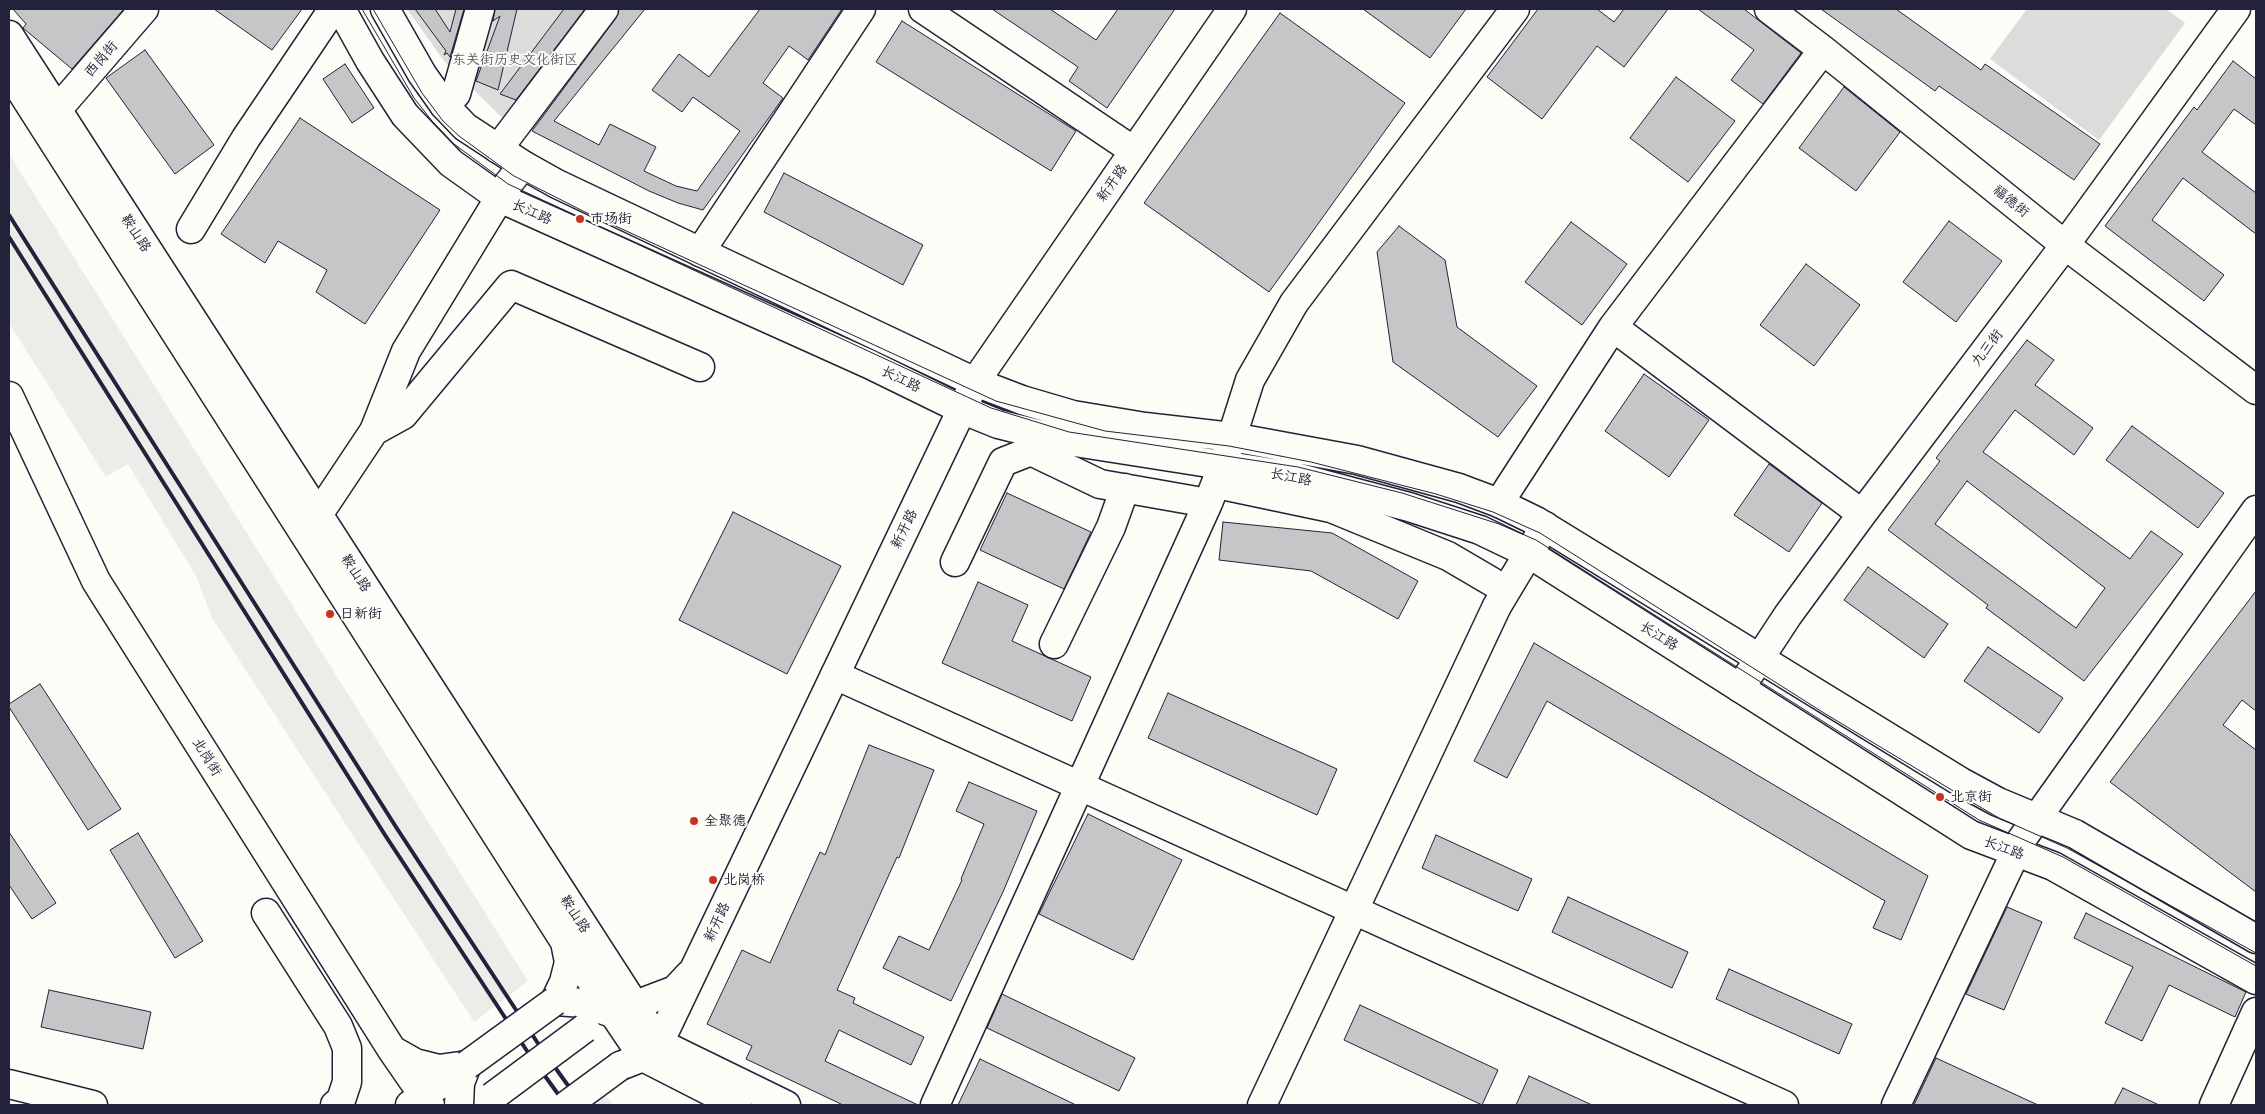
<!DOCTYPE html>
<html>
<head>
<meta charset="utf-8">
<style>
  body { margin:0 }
  #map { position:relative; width:2265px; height:1114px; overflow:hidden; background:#fdfcf7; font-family:Mali,sans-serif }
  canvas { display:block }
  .frame { position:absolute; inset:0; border:10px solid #22223b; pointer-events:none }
</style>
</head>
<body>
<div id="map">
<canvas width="2265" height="1114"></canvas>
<div class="frame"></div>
</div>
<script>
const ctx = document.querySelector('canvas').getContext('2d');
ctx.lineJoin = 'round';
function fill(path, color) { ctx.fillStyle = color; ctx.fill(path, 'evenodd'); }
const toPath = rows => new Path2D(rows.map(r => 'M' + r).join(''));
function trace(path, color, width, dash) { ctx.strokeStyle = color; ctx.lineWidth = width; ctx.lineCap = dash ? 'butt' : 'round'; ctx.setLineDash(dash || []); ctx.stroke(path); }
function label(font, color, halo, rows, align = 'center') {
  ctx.font = font + ' Mali,"LXGW WenKai TC",sans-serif'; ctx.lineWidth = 4; ctx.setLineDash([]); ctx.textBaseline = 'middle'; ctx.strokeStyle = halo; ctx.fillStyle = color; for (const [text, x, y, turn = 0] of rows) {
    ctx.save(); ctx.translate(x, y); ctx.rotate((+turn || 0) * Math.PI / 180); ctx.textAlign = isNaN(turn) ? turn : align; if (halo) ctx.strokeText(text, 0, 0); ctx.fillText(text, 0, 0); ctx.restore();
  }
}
fill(toPath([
  [9,154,528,981,474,1022,212,618,196,576,128,464,106,477,9,323],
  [601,1092,614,1105,584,1105]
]), '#ecece9');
fill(toPath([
  [407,9,621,9,520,135,444,61],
  [2027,9,2166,9,2185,23,2099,140,1990,59]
]), '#dddcdb');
const building = toPath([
  [13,9,124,9,72,69,23,28,26,24,13,9],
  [214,9,302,9,272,50,214,9],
  [415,9,435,9,450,32,456,9,464,9,450,57,447,53,444,55,446,51,415,9],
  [495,9,517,9,498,90,476,81,500,16,493,21,495,9],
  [564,9,585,9,516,100,500,94,564,9],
  [619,9,645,9,554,121,599,145,610,124,656,147,644,171,676,186,697,191,740,131,693,97,682,112,652,90,679,54,709,77,760,9,842,9,808,60,789,46,763,83,783,98,703,210,678,203,649,191,532,131,616,18,619,9],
  [992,9,1050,9,1096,40,1118,9,1175,9,1107,108,1069,81,1078,67,992,9],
  [1363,9,1466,9,1430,58,1363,9],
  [1538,9,1597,9,1614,22,1624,9,1668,9,1624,67,1597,46,1542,119,1487,77,1538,9],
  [1698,9,1744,9,1801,53,1763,104,1731,80,1754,50,1698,9],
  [1821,9,1896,9,1981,70,1985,64,2100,144,2074,180,1939,86,1935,91,1821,9],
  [1280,13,1405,103,1269,292,1144,203,1280,13],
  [902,21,1076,131,1051,171,876,62,902,21],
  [145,50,214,145,175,174,106,78,145,50],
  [2233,61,2256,79,2256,125,2234,109,2202,152,2256,193,2256,234,2183,178,2152,220,2224,275,2204,301,2105,226,2194,107,2197,110,2233,61],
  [345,64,374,108,352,123,323,79,345,64],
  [1676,77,1735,121,1688,182,1630,138,1676,77],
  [1844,87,1900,132,1856,191,1799,148,1844,87],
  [300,118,440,210,365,324,316,292,327,270,278,241,265,263,221,234,300,118],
  [784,173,923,245,903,285,764,212,784,173],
  [1949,221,2002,261,1956,322,1903,282,1949,221],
  [1571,222,1627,264,1582,325,1525,282,1571,222],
  [1399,226,1445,260,1457,327,1537,386,1498,437,1393,362,1377,252,1399,226],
  [1806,264,1860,305,1814,366,1760,325,1806,264],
  [2027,340,2054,360,2035,385,2093,428,2074,455,2015,410,1983,452,2130,559,2151,531,2183,554,2084,681,1986,608,1988,605,1888,530,1940,461,1936,458,2027,340],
  [1967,481,2105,588,2076,628,1935,524,1967,481],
  [1644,374,1709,420,1669,477,1605,431,1644,374],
  [2132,426,2224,493,2198,528,2106,460,2132,426],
  [1769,464,1822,503,1789,552,1734,515,1769,464],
  [1007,493,1091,532,1064,589,980,550,1007,493],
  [733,512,841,566,787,674,679,620,733,512],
  [1223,522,1332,533,1418,581,1398,619,1311,571,1219,560,1223,522],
  [1868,567,1948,624,1924,658,1844,600,1868,567],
  [978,582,1028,605,1012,641,1091,677,1072,721,942,663,978,582],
  [2256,591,2256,711,2242,700,2223,725,2256,750,2256,892,2110,782,2256,591],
  [1534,643,1928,876,1901,940,1873,928,1885,901,1547,701,1507,778,1474,761,1534,643],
  [1988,647,2063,698,2039,733,1964,681,1988,647],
  [40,684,121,809,88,830,9,707,9,704,40,684],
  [1168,693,1337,769,1317,815,1148,738,1168,693],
  [869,745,934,770,899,858,897,857,837,990,855,998,853,1003,924,1037,911,1065,839,1030,825,1061,918,1105,843,1105,746,1059,752,1046,707,1024,742,950,770,963,820,852,825,855,869,745],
  [969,782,1037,811,1003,892,951,1001,883,968,899,936,929,950,962,880,961,879,984,824,956,811,969,782],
  [1088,814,1182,860,1133,960,1039,914,1088,814],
  [9,832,56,903,32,919,9,885,9,832],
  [138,833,203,941,175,958,110,850,138,833],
  [1436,835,1532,879,1518,911,1422,868,1436,835],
  [1568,897,1688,952,1672,988,1552,932,1568,897],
  [2007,907,2042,922,2004,1010,1966,994,2007,907],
  [2086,913,2246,992,2235,1017,2169,985,2142,1041,2105,1023,2133,967,2074,938,2086,913],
  [1729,969,1852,1024,1839,1054,1716,999,1729,969],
  [49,990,151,1012,143,1049,41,1027,49,990],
  [1002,994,1135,1058,1119,1091,987,1028,1002,994],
  [1360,1005,1498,1070,1482,1105,1344,1040,1360,1005],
  [1936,1058,2038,1105,1914,1105,1936,1058],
  [980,1059,1076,1105,958,1105,980,1059],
  [1529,1076,1592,1105,1516,1105,1529,1076],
  [2123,1088,2159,1105,2114,1105,2123,1088]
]);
fill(building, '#c6c6c8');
trace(building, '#22223b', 1);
const minor = toPath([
  [923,9,1134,151],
  [1769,9,1823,50,2065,245,2256,390],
  [444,105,456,94,480,9],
  [57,110,144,9],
  [498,149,604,9],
  [191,229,246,138,333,9],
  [700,252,861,9],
  [1613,327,1862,514],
  [374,431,406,351,508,184,523,165],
  [1217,484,1331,508,1448,556,1506,590],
  [1499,503,1613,327,1823,50],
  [318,515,374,431,403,415,511,285,700,367],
  [955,562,1003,462,1031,451,1100,484,1208,503],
  [1054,644,1111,527,1125,488],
  [835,675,1784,1105],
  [1740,688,1788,615,1862,514,2065,245,2236,9],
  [266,913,338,1026,347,1048,347,1082,341,1100,335,1105],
  [9,1084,93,1105],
  [410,1105,467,1065],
  [459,1105,460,1083,467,1065],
  [935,1105,1208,503,1223,465,1250,380,1294,303,1515,9],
  [1262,1105,1497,606,1545,526],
  [1896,1105,2022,839,2256,510],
  [2214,1105,2256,1012]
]);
const major = toPath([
  [341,9,370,61,405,115,451,163,500,198,869,364,961,409,998,424,1062,440,1292,476,1409,507,1480,530,1528,553,1971,835,2053,866,2256,980],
  [385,9,422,74,444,105,465,127,523,165,557,184,975,382,1022,400,1073,415,1145,427,1232,437,1357,460,1459,488,1499,503,1536,521,1961,782,1998,802,2075,834,2256,939],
  [9,35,659,1043,786,1105],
  [9,72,565,942,569,962,564,982,555,1001,584,1003,612,1013],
  [9,396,96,581,392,1050,430,1105],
  [566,943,643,1057,737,1105],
  [617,1012,675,990,689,975],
  [392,1050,415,1063,439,1069,467,1065],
  [620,1066,643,1057,659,1043,975,382,1232,9]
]);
trace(minor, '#22223b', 31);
trace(major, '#22223b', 31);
trace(minor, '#fdfcf7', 28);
trace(major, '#fdfcf7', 28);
trace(toPath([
  [362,9,414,98,432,121,454,144,508,184,991,408,1069,432,1298,467,1402,493,1499,524,1536,540,1979,820,2063,857,2256,966],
  [373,9,422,93,443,121,459,136,514,176,585,212,996,401,1105,431,1229,446,1311,462,1436,494,1493,512,1540,533,1824,713,1970,801,1999,818,2067,848,2256,953]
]), '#22223b', 1);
trace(toPath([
  [9,215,396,827,539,1045,582,1105],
  [9,237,385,835,529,1054,566,1105]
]), '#22223b', 4);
const majorBridge = toPath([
  [467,1065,555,1001],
  [492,1097,585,1028],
  [567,1105,620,1066]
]);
trace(majorBridge, '#22223b', 31, []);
trace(majorBridge, '#fdfcf7', 28);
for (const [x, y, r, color] of [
  [580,219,5,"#c8321e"],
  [330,614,5,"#c8321e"],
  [1940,797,5,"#c8321e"],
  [694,821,5,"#c8321e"],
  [713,880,5,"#c8321e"]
]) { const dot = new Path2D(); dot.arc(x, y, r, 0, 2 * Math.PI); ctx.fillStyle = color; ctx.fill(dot); trace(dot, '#fdfcf7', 2); }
label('14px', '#22223b', '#fdfcf7', [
  ["西岗街",101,59,-49],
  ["新开路",1112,183,-55],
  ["福德街",2011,201,39],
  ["长江路",532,212,24],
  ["鞍山路",136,233,57],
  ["九三街",1987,348,-53],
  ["长江路",901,379,26],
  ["长江路",1291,477,11],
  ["新开路",904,529,-64],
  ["鞍山路",356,573,57],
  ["长江路",1659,636,32],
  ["北岗街",207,757,58],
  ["长江路",2004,848,20],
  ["鞍山路",575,914,57],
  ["新开路",717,922,-65]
]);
label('14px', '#5a5a6b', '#fdfcf7', [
  ["东关街历史文化街区",515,60]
]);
label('14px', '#22223b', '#fdfcf7', [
  ["市场街",590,219],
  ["日新街",340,614],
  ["北京街",1950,797],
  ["全聚德",704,821],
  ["北岗桥",723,880]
], 'left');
</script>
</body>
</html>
